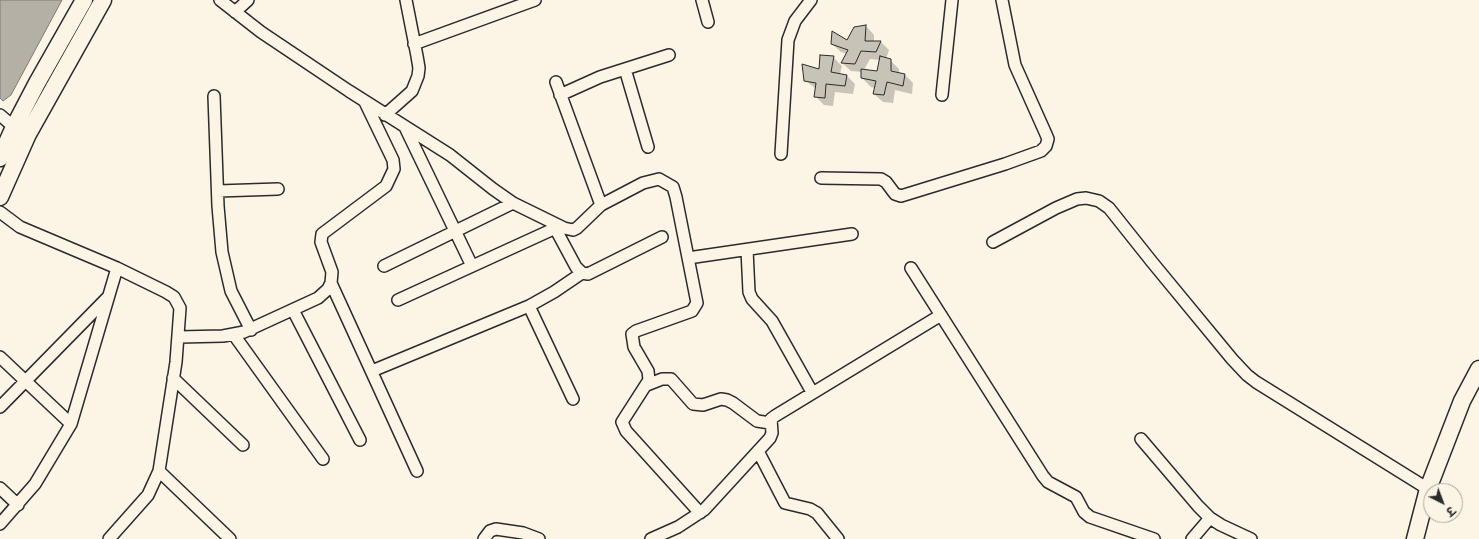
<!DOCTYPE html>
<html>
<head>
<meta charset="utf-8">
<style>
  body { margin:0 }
  #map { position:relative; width:1479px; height:539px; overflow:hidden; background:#fcf5e5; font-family:"Patrick Hand","Playpen Sans Deva",sans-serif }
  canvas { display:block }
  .north { position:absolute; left:1423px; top:483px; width:40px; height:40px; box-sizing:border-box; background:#fcf5e5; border:1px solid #a8a49b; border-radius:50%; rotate:138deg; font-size:11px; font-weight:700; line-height:16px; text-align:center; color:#2b2b2b }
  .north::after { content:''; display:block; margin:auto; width:14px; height:18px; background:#2b2b2b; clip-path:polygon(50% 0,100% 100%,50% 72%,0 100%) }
</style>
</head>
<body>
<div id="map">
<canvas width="1479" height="539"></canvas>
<div class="north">उ</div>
</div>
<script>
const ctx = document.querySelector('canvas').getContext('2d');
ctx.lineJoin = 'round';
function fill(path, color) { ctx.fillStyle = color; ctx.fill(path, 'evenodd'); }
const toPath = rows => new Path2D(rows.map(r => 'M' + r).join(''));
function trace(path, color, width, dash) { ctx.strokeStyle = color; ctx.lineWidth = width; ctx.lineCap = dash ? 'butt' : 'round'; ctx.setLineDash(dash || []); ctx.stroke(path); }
const water = toPath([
  [0,0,62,0,11,95,3,101,0,98,0,0]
]);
fill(water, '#b4b0a5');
trace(water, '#7d7b74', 1);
fill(toPath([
  [866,26,874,35,874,42,881,42,889,50,886,59,890,60,899,69,899,74,905,75,913,83,912,94,895,90,893,103,883,102,874,94,875,88,871,87,862,78,862,72,851,71,842,63,847,54,841,52,832,44,847,41,855,28],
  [870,59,880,60,878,72,864,70],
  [833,57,842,66,840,74,846,75,855,84,853,94,835,92,833,106,824,105,815,96,816,89,805,80,819,71]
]), '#0003');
const building = toPath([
  [866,25,865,41,881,41,876,52,861,51,855,64,841,63,848,50,831,44,832,31,847,40,854,27,866,25],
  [820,55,834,56,831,72,847,75,845,86,826,84,825,98,814,97,816,83,804,81,802,64,819,69,820,55],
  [880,56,891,59,891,71,905,74,903,86,887,82,884,95,873,94,876,81,861,78,861,69,877,71,880,56]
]);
fill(building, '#c8c3b7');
trace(building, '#2b2b2b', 1);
const street = toPath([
  [220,0,261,32,349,91,450,155,493,189,513,203,564,228,573,230,577,228,601,205,643,183,659,179,673,187,676,197,697,303,692,311,636,331,632,334,634,347,648,371,649,380,622,422,626,431,700,513],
  [702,0,708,22],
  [235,12,248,0],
  [414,44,535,0],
  [625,69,648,147],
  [556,82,601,205],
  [560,95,600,77,669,55],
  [942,95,952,0],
  [214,96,218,206,222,252,231,291,251,330],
  [0,115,14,127],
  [385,115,412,91,418,76,419,68,417,56,406,0],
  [405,127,472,266],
  [781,154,788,40,795,21,811,0],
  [821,178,881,179,886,182,895,194,901,196,1005,164,1041,151,1046,146,1048,139,1045,132,1015,65,1002,0],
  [218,191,278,189],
  [0,212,20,227,117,268,166,292,174,297,180,308,176,362,159,471,148,495,109,539],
  [555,228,576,267,582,273,588,274,662,237],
  [993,242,1056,208,1077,199,1086,198,1099,201,1109,208,1152,262,1232,359,1247,375,1256,382,1428,489],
  [747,250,749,292,752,299,772,321,812,392],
  [688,258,852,234],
  [384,266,513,203],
  [911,268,1043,476,1048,482,1076,497,1084,512,1090,517,1154,539],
  [331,283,417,471],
  [398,300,560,226],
  [529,306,573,399],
  [293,310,360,440],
  [234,335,323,459],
  [179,337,223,336,244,332,318,298,328,289,331,283,332,272,321,242,322,234,386,186,394,169,393,160,365,102],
  [0,357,71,424],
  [372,371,529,306,554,292,582,273],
  [173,378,243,445],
  [647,385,662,379,671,379,693,404,703,405,721,399,727,400,733,403,757,421,770,423],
  [0,407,108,297],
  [1141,439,1198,506,1210,518,1221,525,1251,539],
  [758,451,785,503,810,509,817,513,838,539],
  [159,471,230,539],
  [0,488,18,505],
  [0,524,35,484,71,424,117,268],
  [484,539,490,531,496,529,523,533,539,539],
  [651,539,678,527,704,510,770,438,772,433,771,419,775,416,941,315],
  [1192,539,1210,518]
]);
const secondary = toPath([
  [0,158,14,127,37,83,84,0],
  [0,197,28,134,103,0],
  [1415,539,1428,489,1462,401,1479,369]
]);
trace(street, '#2b2b2b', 14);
trace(secondary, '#2b2b2b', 19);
trace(street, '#fcf5e5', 11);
trace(secondary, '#fcf5e5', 16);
</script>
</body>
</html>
